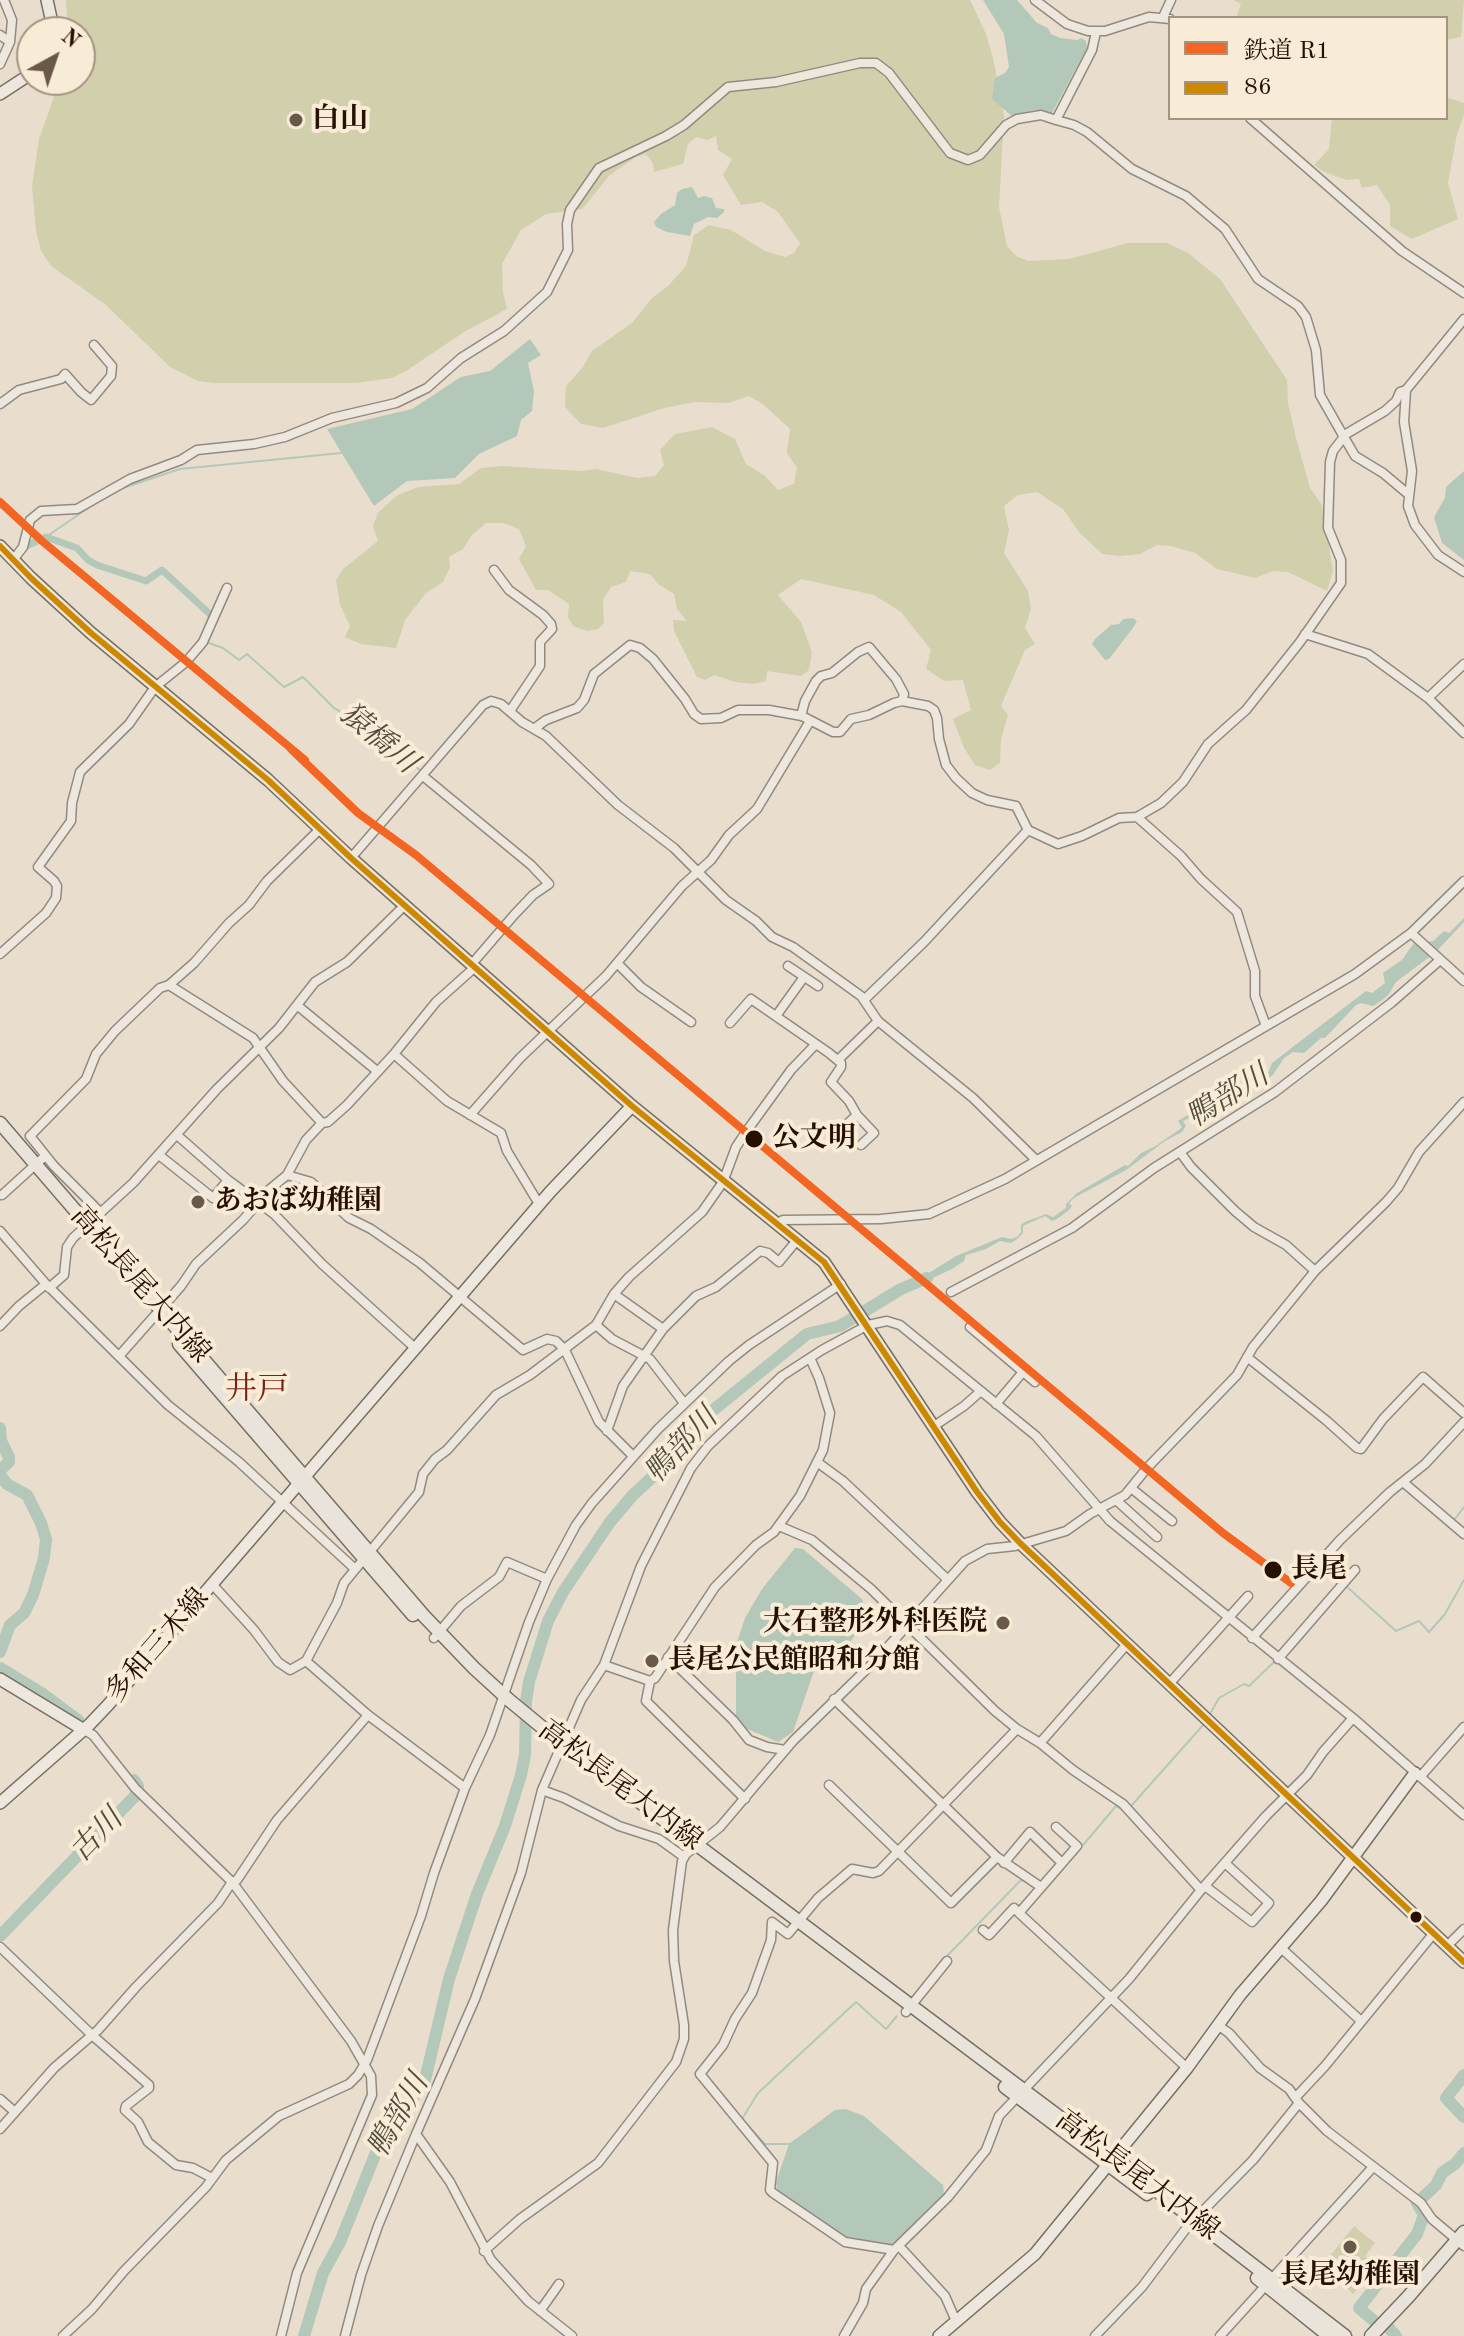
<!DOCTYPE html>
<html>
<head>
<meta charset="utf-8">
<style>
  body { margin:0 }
  #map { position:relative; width:1464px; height:2336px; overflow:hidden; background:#e9decd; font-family:"Old Standard TT","Noto Serif JP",serif }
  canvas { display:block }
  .legend { position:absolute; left:1168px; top:16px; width:280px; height:104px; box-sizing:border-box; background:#f9ecd6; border:2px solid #a59481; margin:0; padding:10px 14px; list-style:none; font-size:24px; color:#261002 }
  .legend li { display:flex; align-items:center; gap:16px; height:40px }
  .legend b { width:40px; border:2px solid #a59481 }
  .north { position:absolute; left:16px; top:16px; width:80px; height:80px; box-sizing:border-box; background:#f9ecd6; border:2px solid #a59481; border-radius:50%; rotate:40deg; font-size:22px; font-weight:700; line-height:32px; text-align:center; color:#261002 }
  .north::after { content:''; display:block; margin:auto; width:28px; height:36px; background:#6a5849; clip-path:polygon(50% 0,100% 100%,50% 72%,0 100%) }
</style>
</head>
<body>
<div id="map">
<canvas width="1464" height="2336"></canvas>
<ul class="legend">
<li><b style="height:10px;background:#f26522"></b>鉄道 R1</li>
<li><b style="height:10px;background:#cd8800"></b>86</li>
</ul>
<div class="north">N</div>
</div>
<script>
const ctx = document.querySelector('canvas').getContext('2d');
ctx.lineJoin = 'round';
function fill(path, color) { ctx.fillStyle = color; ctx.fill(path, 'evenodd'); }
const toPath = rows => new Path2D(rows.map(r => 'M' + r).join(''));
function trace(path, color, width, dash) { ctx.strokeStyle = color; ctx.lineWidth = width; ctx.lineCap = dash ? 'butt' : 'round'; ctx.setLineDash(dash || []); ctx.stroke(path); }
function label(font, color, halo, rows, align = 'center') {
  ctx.font = font + ' "Old Standard TT","Noto Serif JP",serif'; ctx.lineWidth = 8; ctx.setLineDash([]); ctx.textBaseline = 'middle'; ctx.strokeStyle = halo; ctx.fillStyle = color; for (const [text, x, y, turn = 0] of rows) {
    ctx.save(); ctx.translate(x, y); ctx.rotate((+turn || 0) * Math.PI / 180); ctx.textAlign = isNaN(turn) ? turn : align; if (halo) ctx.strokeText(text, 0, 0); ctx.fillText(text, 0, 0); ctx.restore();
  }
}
fill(toPath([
  [66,0,970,0,986,34,993,58,1004,115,999,207,1007,246,1016,256,1028,261,1069,259,1128,243,1167,243,1188,253,1220,279,1287,380,1288,403,1296,438,1310,488,1322,505,1333,571,1327,591,1288,572,1273,571,1255,578,1217,569,1195,553,1171,546,1157,545,1140,554,1121,556,1102,554,1079,532,1063,509,1037,492,1018,495,1004,506,1009,530,1004,553,1028,591,1031,609,1025,628,1035,644,1025,650,1001,706,1008,715,1001,739,1000,763,990,770,975,765,964,748,953,719,971,710,963,680,944,681,926,669,931,650,901,612,874,595,801,579,778,595,801,622,812,652,809,670,801,676,767,671,766,681,754,684,735,682,714,675,705,680,697,677,674,631,673,620,687,621,677,609,674,594,658,584,650,574,630,571,626,582,611,587,603,600,604,623,598,629,587,631,573,626,568,617,569,604,548,590,536,590,519,559,526,546,519,529,503,523,486,523,471,536,463,549,449,557,450,567,443,582,426,593,405,620,396,648,361,644,345,637,350,626,340,605,336,580,343,569,378,541,373,526,378,513,396,496,418,487,459,484,481,468,503,466,580,471,596,469,637,478,655,476,664,465,660,450,675,434,712,427,735,439,746,464,765,476,778,490,794,484,797,468,787,453,790,429,764,405,749,396,728,403,695,402,664,408,603,428,581,424,565,407,566,386,583,367,592,351,632,323,651,299,668,286,686,266,694,235,709,225,731,230,765,251,785,257,795,252,800,243,778,212,762,202,741,205,723,175,732,159,718,150,716,136,708,140,696,137,688,144,683,164,654,172,653,163,646,154,636,157,610,175,582,209,546,214,521,230,502,264,503,292,507,309,464,332,406,371,392,378,356,383,214,383,198,381,170,367,106,305,51,266,41,251,36,231,32,186,39,139,60,80,80,80,80,32,68,32],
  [1233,0,1464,0,1461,37,1446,40,1446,18,1225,18,1237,16,1241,4],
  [1446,97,1464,103,1464,115,1457,134,1448,183,1458,219,1412,239,1390,226,1390,205,1377,185,1362,188,1359,179,1347,180,1324,172,1314,165,1329,149,1332,118,1446,118],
  [1354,2226,1375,2243,1365,2256,1375,2265,1353,2294,1326,2268,1332,2259,1329,2257]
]), '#d1cfac');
fill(toPath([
  [983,0,1017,0,1037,23,1048,28,1051,34,1060,38,1077,40,1081,38,1086,41,1087,48,1051,115,1033,110,1012,116,992,99,995,78,1005,73,1009,67,1004,34],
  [692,187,698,198,704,196,712,198,716,208,724,209,724,212,717,218,708,217,694,224,690,236,667,232,656,227,654,222,661,214,675,205,677,193,682,189],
  [530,339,541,355,528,363,534,391,532,411,521,420,517,436,479,454,455,478,407,481,374,506,327,429,412,409,461,377,490,371],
  [1464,471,1464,560,1442,543,1434,517,1445,498,1446,487],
  [1133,618,1137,621,1133,628,1109,659,1105,660,1092,644,1095,639,1111,625,1119,624,1123,619],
  [1464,918,1464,922,1436,952,1396,982,1389,994,1381,1001,1373,1006,1361,1003,1356,1005,1325,1038,1321,1038,1304,1053,1293,1052,1284,1058,1273,1075,1237,1103,1224,1111,1222,1108,1234,1100,1225,1097,1213,1106,1183,1121,1186,1126,1182,1132,1165,1141,1126,1170,1074,1198,1069,1203,1072,1206,1069,1210,1057,1219,1052,1221,1045,1216,1027,1224,1023,1226,1023,1233,1016,1240,1011,1243,1000,1241,986,1249,966,1255,964,1261,952,1269,916,1286,913,1283,956,1256,1002,1237,1011,1239,1017,1237,1021,1232,1021,1225,1025,1222,1046,1214,1053,1217,1066,1208,1066,1204,1077,1193,1125,1165,1128,1166,1141,1153,1154,1147,1180,1129,1182,1127,1178,1121,1223,1093,1227,1092,1238,1097,1260,1082,1267,1076,1272,1063,1307,1036,1366,991,1372,993,1385,983,1383,973,1402,960,1414,943,1433,941,1444,931,1449,933],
  [795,1548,803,1549,862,1599,864,1605,855,1635,841,1656,833,1656,815,1668,793,1732,778,1742,745,1728,736,1718,736,1645,745,1618,762,1589],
  [846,2109,864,2116,943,2185,944,2193,891,2247,851,2241,777,2190,776,2182,789,2144,835,2110]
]), '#b4c8b9');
trace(toPath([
  [120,489,180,469,341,453],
  [46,537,94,504],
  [206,642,223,648,239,660,247,654,284,687,303,677,334,708,354,719,420,770],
  [1464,1507,1454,1520,1464,1528],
  [1294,1647,1346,1586,1396,1631,1419,1621,1429,1632,1445,1614,1464,1580],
  [1210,1714,1219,1698,1244,1684,1249,1686,1274,1662],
  [1132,1805,1204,1724],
  [1045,1890,1116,1806,1123,1810],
  [945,1958,1021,1880,1029,1883],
  [789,2144,765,2144,742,2119,758,2093,856,2002,886,2029,897,2016]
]), '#b4c8b9', 2);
trace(toPath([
  [26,546,46,537,77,548,88,560,97,565,146,581,162,570,212,616,210,620]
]), '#b4c8b9', 7);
trace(toPath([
  [0,1428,1,1441,9,1457,9,1462,0,1470],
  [0,1475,7,1484,27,1495,41,1523,46,1539,44,1558,33,1595,24,1613,10,1625,0,1652],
  [0,1668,43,1694,78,1720],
  [0,1936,135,1796,138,1786,134,1780],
  [1464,2075,1446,2098,1464,2117],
  [1373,2320,1359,2308,1417,2234,1424,2215,1417,2203,1436,2185,1442,2173,1456,2163,1464,2153],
  [1389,2328,1396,2336],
  [304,2336,323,2273,340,2242,377,2150,425,2080,449,1979,477,1894,505,1826,521,1775,525,1755,526,1702,529,1682,548,1621,563,1592,610,1522,632,1496,679,1452,701,1420,807,1334,840,1326,901,1289,927,1278]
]), '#b4c8b9', 12);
const street = toPath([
  [1035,0,1067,24,1088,31,1105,31,1149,17,1170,19],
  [1163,17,1171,0],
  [0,35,10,42],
  [0,64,10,42,12,20,4,0],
  [1250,118,1402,251,1464,293],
  [1056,120,1074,125,1087,132,1132,169,1186,196,1225,229,1258,279,1298,306,1306,317,1316,350,1320,395,1344,437,1355,456,1383,473,1408,494],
  [1464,319,1406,390,1404,422,1412,471,1408,506,1415,525,1438,555,1464,572],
  [0,404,19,390,61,379,65,374,81,392,91,400,111,376,112,366,94,345],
  [13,560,23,547,30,520,41,511,77,509,130,479,181,460,197,450,254,444,285,437,332,418,396,403,427,388,461,358,504,331,547,292,568,250,567,224,570,210,599,168,666,136,684,125,728,87,776,82,860,63,876,63,889,73,950,153,968,160,980,155,1006,125,1017,119,1041,115,1056,120,1092,50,1096,32],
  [494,570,509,590,543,615,551,624,552,629,540,642,540,666,510,711],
  [1305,634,1368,654,1428,698,1464,733],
  [1428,698,1464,664],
  [801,716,805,701,816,681,821,676,832,673,858,652,869,647,896,679,904,694,902,701],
  [535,728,546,720,577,708,584,700,594,674,630,645,640,648,653,659,685,699,694,714,701,719,721,718,738,710,769,710,802,716,833,732,840,732,851,719,869,715,894,703,902,701,928,706,934,710,937,718,939,739,946,765,956,778,972,793,987,800,1016,806,1028,830,1058,844,1082,836,1119,818,1137,817,1161,803,1183,782,1208,744,1246,710,1300,642,1341,583,1341,560,1328,528,1330,462,1333,451,1346,434,1385,411,1396,401,1400,392,1406,390],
  [423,776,531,865,549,884,533,895,514,915,471,965],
  [1137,817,1181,856,1201,879,1237,912,1255,971,1255,996,1266,1026],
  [351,858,483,705,491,701,501,704,522,722,546,736,618,805,674,848,726,900,756,921,772,937,793,947,861,996,878,1021,973,1098,1035,1159],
  [1411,933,1464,981],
  [0,954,46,913,56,898,57,886,54,881,38,867,71,821,72,803,80,772,129,724,155,687,186,662,203,642,227,588],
  [617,963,641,987,691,1022],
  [788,966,818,986],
  [169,985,253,1038,283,1081,322,1123],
  [864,1000,924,942,1028,830],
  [298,1006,377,1071],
  [776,1016,804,977],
  [730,1023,751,999,829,1053,841,1063,841,1067,831,1082,849,1101,857,1115],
  [394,1054,447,1101,501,1133,507,1151,539,1204],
  [838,1060,878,1021],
  [470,1115,520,1058,606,976,682,886,711,860,729,835,757,809,810,721],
  [845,1126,857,1115,874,1133,861,1145],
  [177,1135,228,1180,274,1214,322,1264,415,1348],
  [1180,1152,1191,1167,1235,1211,1254,1227,1286,1245,1315,1271],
  [159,1155,213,1198,228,1180],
  [287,1175,311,1182,349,1218,371,1229,420,1263,523,1350,547,1339,556,1341,565,1350,599,1422,633,1456],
  [2,1195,45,1156],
  [101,1213,54,1166,30,1136,86,1079,96,1054,115,1031,160,988,169,985,194,963,229,923,249,905,267,881,320,829],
  [777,1223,783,1220,881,1219,929,1214,1005,1179,1355,974,1411,933,1464,881],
  [0,1231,46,1284,168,1405,239,1462,355,1569],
  [49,1288,64,1275,67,1247,73,1238,133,1183,217,1089,279,1028,315,982,347,962,404,906],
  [951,1292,1072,1228,1154,1168,1275,1092,1391,1003,1440,960],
  [614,1294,663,1329],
  [596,1325,612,1339,650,1359,684,1403],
  [0,1326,19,1306,46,1284],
  [970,1327,1035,1382],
  [120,1355,181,1286,196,1264,243,1220,270,1189,287,1175,306,1140,322,1123,328,1122,347,1105,394,1054,436,1002,474,968],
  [1247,1357,1327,1421,1357,1448,1361,1449,1383,1419,1423,1377,1464,1413],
  [996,1404,1023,1372],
  [934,1426,964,1406,981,1391],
  [607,1431,623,1386,663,1329,696,1296,716,1287,760,1251,768,1253,779,1262,798,1239],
  [817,1462,843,1481,947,1579],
  [1403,1482,1464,1534],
  [1131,1488,1172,1521],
  [1116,1500,1157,1537],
  [779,1526,812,1540,871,1589,995,1711,1017,1729,1040,1743,1073,1770,1123,1804,1201,1890],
  [212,1584,254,1630,278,1662,290,1670,306,1661,337,1603,344,1583,419,1492,423,1474,435,1459,447,1450,496,1395,530,1375,596,1325,614,1294,629,1277,702,1212,723,1182,736,1147,746,1132,791,1070,815,1045],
  [434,1638,461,1606,499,1577,507,1562,547,1579],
  [1252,1638,1340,1540,1390,1492,1425,1464,1464,1422],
  [668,1657,733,1720,749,1740,767,1747,785,1750],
  [1278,1659,1355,1570],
  [306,1661,368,1715,465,1788],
  [604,1665,650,1681,655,1678,715,1587,756,1545,774,1532,800,1496,823,1450,830,1413,819,1378,810,1358],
  [650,1681,646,1701,745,1799],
  [1169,1684,1248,1596],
  [834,1699,997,1857,1041,1887],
  [84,1730,93,1735,135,1788,232,1882,351,2041,371,2076,372,2095,297,2273,281,2336],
  [1040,1743,1127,1644],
  [1420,1777,1464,1727],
  [829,1785,951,1903,997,1857],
  [542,1790,564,1798,619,1826,659,1839,684,1857],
  [1056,1827,1077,1846,1019,1913,1187,2068],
  [1004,1863,1030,1832,1062,1863],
  [1205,1886,1252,1922,1269,1903,1225,1863],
  [983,1930,989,1935,1014,1908,1019,1913],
  [1447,1946,1464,1929],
  [0,1947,92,2035,149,2085,149,2088,126,2106,125,2110,138,2122,148,2142,176,2165,193,2168,212,2178],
  [1281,1948,1361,2021],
  [906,2012,947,1961],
  [1219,2026,1229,2033,1260,2068,1289,2089,1299,2103,1327,2131,1421,2203,1432,2219,1464,2246],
  [1296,2097,1325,2066,1434,1933],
  [0,2099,15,2112],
  [0,2129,54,2068,98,2030,136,1987,218,1903,232,1882,237,1880,277,1820,368,1715],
  [899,2246,945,2296,956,2321],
  [894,2250,845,2242,773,2193,770,2190,773,2163,700,2074,723,2045,735,2019,752,1993,771,1940,772,1922,788,1934,818,1898,852,1869,873,1873,879,1871,1017,1729],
  [484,2251,520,2219,598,2163,676,2062,684,2039,684,2025,674,1961,673,1930,682,1861,686,1854,720,1827,793,1741,877,1659,965,1561,987,1549,1015,1546,1066,1531,1090,1514,1125,1495,1147,1468,1237,1375,1253,1347,1315,1271,1386,1202,1398,1188,1419,1152,1464,1102],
  [540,2311,559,2284],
  [63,2336,92,2309,124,2271,206,2187,226,2160,279,2116,349,2084,358,2075,367,2060,421,1916,434,1873,465,1788,490,1735,529,1622,547,1579,576,1525,592,1503,658,1429,729,1361,749,1345,841,1284],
  [345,2336,361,2275,378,2226,416,2134],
  [572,2336,528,2301,491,2260,450,2182,416,2134,475,1999,521,1873,542,1790,581,1700,604,1665,641,1566,691,1468,708,1446,782,1376,822,1350,868,1325,887,1321,900,1325,1036,1436,1110,1521,1353,1718,1464,1815],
  [844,2336,863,2303,866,2289,894,2250,948,2197,986,2150,999,2116,1129,1979,1201,1890,1266,1816,1307,1775,1323,1752,1353,1718],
  [1095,2336,1142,2287,1188,2226,1253,2160,1299,2103],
  [1220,2336,1373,2167]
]);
const secondary = toPath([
  [47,0,54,32],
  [0,94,32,73],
  [0,546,31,578,91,633,268,780,351,858,632,1106,824,1262,977,1492,1000,1522,1020,1543,1464,1962],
  [0,1679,84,1730],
  [0,1803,89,1725,108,1705,550,1192,632,1106],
  [939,2336,1035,2254,1187,2068,1240,1995,1321,1901,1415,1773]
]);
const primary = toPath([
  [0,1123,424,1616,474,1668,509,1700,560,1742,1122,2164,1345,2336],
  [179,1344,413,1615],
  [1005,2087,1147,2194],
  [1257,2278,1329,2336],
  [1371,2336,1408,2297,1464,2232]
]);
trace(street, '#938a7f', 11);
trace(secondary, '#776e64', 14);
trace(primary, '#776e64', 15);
trace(street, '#ede7de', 8);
trace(secondary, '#ede7de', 11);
trace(primary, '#eae3d9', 12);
trace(toPath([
  [0,546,31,578,91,633,268,780,351,858,632,1106,824,1262,977,1492,1000,1522,1020,1543,1464,1962]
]), '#cd8800', 6);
trace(toPath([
  [0,502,42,541,305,760],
  [291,749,358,813,416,855,1223,1533,1291,1583]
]), '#f26522', 8);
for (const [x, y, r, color] of [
  [296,120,8,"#6a5849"],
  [754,1139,10,"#261002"],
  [198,1202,8,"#6a5849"],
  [1273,1570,10,"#261002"],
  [1003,1623,8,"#6a5849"],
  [652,1661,8,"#6a5849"],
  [1416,1917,7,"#261002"],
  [1350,2247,8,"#6a5849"]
]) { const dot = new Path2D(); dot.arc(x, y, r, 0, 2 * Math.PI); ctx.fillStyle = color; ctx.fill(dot); trace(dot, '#f9ecd6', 3); }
label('bold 28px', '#261002', '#f9ecd6', [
  ["白山",312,120],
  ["あおば幼稚園",214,1202],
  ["大石整形外科医院",987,1623,"right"],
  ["長尾公民館昭和分館",668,1661],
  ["長尾幼稚園",1350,2276,"center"]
], 'left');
label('bold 28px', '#261002', '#f9ecd6', [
  ["公文明",772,1139],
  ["長尾",1291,1570]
], 'left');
label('28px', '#261002', '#f9ecd6', [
  ["高松長尾大内線",140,1285,49],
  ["多和三木線",158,1646,-49],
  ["高松長尾大内線",620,1786,37],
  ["高松長尾大内線",1137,2176,37]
]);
label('italic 30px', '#504d3f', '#f9ecd6', [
  ["猿橋川",378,739,40],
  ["鴨部川",1228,1097,-32],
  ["鴨部川",682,1446,-47],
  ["古川",97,1836,-46],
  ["鴨部川",399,2116,-60]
]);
label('32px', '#7a1f14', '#f9ecd6', [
  ["井戸",257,1391]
]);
</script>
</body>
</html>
